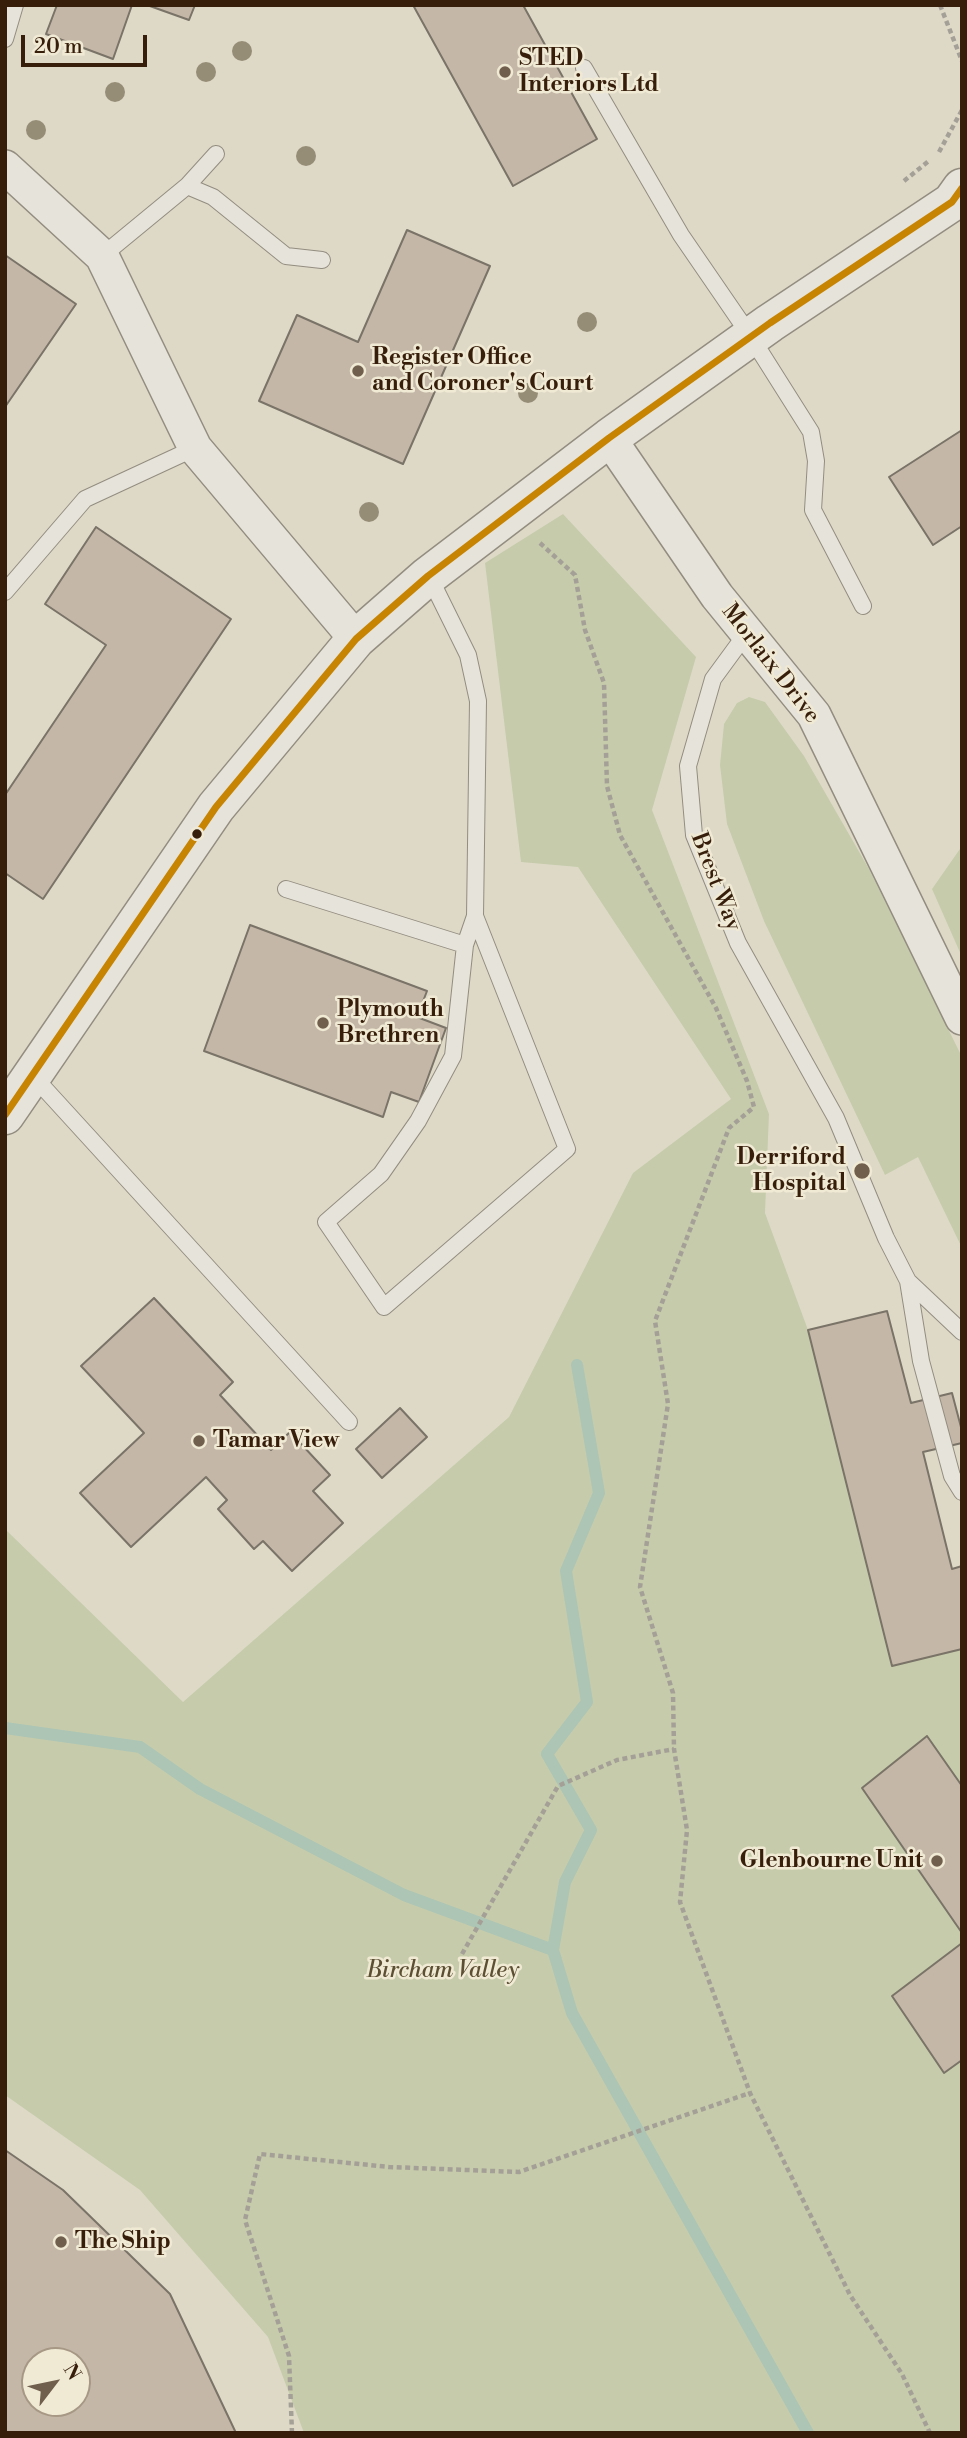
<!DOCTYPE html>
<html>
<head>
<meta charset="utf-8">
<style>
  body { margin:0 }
  #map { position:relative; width:967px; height:2438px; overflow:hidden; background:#ded9c7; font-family:"Libre Bodoni",serif }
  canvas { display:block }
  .frame { position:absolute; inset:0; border:7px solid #371e0b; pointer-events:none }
  .north { position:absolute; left:21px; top:2347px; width:70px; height:70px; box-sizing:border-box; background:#f0ead4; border:2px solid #a69884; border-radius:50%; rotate:58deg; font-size:19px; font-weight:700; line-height:28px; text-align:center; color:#371e0b }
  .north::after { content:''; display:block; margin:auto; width:24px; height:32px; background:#715f4d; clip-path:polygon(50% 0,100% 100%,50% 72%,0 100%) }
  .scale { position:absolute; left:21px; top:35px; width:126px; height:32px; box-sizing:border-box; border:4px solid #371e0b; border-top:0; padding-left:9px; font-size:21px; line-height:24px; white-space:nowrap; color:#371e0b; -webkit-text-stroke:5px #f0ead4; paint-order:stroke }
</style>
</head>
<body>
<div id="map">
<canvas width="967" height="2438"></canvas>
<div class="frame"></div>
<div class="north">N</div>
<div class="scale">20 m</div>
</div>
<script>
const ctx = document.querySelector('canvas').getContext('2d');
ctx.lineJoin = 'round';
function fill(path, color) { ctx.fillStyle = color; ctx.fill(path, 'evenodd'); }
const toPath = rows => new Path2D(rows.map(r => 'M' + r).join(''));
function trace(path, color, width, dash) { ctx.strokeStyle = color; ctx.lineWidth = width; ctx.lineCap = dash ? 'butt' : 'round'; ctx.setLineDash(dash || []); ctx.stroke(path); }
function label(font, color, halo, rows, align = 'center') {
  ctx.font = font + ' "Libre Bodoni",serif'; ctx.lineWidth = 5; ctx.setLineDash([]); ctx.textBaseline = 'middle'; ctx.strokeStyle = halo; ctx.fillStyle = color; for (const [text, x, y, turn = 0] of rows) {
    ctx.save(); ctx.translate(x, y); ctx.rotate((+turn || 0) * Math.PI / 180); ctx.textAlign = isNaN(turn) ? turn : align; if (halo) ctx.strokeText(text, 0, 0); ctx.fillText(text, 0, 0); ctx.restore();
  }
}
fill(toPath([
  [563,514,696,657,652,810,769,1114,765,1213,808,1330,892,1665,962,1649,962,1786,927,1737,862,1789,962,1933,962,1943,892,1996,944,2072,962,2060,962,2433,304,2433,268,2337,140,2190,5,2095,5,1529,183,1702,509,1417,633,1173,731,1099,578,867,521,862,485,563],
  [749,697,765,702,804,756,869,869,962,1057,962,1248,918,1157,885,1175,764,921,727,824,720,765,724,724,737,703],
  [962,846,962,957,932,889]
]), '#c6ccab');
trace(toPath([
  [577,1365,599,1493,566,1571,587,1702,547,1754,591,1830,565,1882,553,1950,572,2013,808,2433],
  [5,1728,140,1747,200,1789,404,1895,553,1950]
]), '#adc5b5', 12);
const building = toPath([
  [57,5,132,5,113,59,46,34,57,5],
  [147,5,195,5,189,20,147,5],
  [413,5,523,5,597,139,513,186,413,5],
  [407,230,490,266,403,464,259,401,297,315,358,342,407,230],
  [5,255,76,304,5,407,5,255],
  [962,430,962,526,933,545,889,477,962,430],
  [96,527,231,619,43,899,5,873,5,795,106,645,45,604,96,527],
  [250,925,427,991,417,1017,446,1028,419,1102,391,1092,383,1117,204,1051,250,925],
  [154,1298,233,1382,220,1395,271,1450,290,1432,330,1475,313,1491,343,1523,292,1571,263,1541,254,1549,218,1509,227,1500,206,1477,131,1547,80,1493,144,1433,81,1366,154,1298],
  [887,1311,911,1403,952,1393,962,1431,962,1443,923,1452,952,1569,962,1566,962,1649,892,1666,808,1330,887,1311],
  [400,1408,427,1437,382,1478,356,1449,400,1408],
  [927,1736,962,1786,962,1933,862,1788,927,1736],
  [962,1943,962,2060,944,2073,892,1996,962,1943],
  [5,2150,63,2190,170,2294,236,2433,5,2433,5,2150],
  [35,2361,77,2361,77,2403,35,2403,35,2361]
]);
fill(building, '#c4b7a7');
trace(building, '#7a7367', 2);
const service = toPath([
  [5,39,15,5],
  [584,68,681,235,751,337,811,432,816,461,813,510,863,606],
  [187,186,213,197,286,256,322,260],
  [102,256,187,186,216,154],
  [429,576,468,655,478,701,475,916,567,1149,384,1307,326,1222,381,1174,418,1121,453,1056,465,945,475,916],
  [5,592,85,499,195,448],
  [746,634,713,679,688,766,694,835,738,943,836,1118,886,1238,908,1281,921,1361,952,1476,962,1492],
  [286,889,465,945],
  [34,1077,349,1422],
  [908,1281,962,1332]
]);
const minor = toPath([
  [5,167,102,256,195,448,356,639],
  [609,438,717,596,814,715,962,1018]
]);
const tertiary = toPath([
  [5,1115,216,807,356,639,428,576,609,438,770,323,952,202,962,188]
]);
trace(service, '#938d80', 18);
trace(minor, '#938d80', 36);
trace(tertiary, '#938d80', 41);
trace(toPath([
  [940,5,962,61],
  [939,152,962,110],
  [904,181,930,160],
  [540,543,575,575,585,630,604,683,607,786,620,835,716,1008,747,1081,754,1107,729,1128,655,1321,668,1404,640,1587,673,1693,674,1749,687,1830,680,1902,750,2093,850,2295,902,2374,930,2433],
  [462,1954,558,1786,617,1760,674,1749],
  [292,2433,289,2356,245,2220,260,2154,389,2167,519,2172,750,2093]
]), '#a5a097', 4.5, [5, 3.5]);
trace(service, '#e6e3da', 16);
trace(minor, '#e6e3da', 33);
trace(tertiary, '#e6e3da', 38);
trace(toPath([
  [5,1115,216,807,356,639,428,576,609,438,770,323,952,202,962,188]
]), '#c78403', 7);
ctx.fillStyle = '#968d76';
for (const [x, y] of [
  [242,51],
  [206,72],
  [115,92],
  [36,130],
  [306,156],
  [587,322],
  [528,393],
  [369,512]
]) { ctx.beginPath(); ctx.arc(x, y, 10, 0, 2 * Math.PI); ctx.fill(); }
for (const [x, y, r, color] of [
  [505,72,7,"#715f4d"],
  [358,371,7,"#715f4d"],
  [197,834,6,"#371e0b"],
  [323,1023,7,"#715f4d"],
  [862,1171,9,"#715f4d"],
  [199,1441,7,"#715f4d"],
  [937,1861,7,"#715f4d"],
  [61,2242,7,"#715f4d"]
]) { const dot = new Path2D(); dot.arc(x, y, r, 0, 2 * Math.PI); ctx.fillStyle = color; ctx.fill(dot); trace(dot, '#f0ead4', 2.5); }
label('bold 23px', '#371e0b', '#f0ead4', [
  ["STED",519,59],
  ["Interiors Ltd",519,85],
  ["Register Office",372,358],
  ["and Coroner's Court",372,384],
  ["Plymouth",337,1010],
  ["Brethren",337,1036],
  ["Derriford",846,1158,"right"],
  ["Hospital",846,1184,"right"],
  ["Tamar View",213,1441],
  ["Glenbourne Unit",923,1861,"right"],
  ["The Ship",75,2242]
], 'left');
label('23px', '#371e0b', '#f0ead4', [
  ["Morlaix Drive",770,664,52],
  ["Brest Way",715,882,69]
]);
label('italic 23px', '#5c4f34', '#f0ead4', [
  ["Bircham Valley",443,1971]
]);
</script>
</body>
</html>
